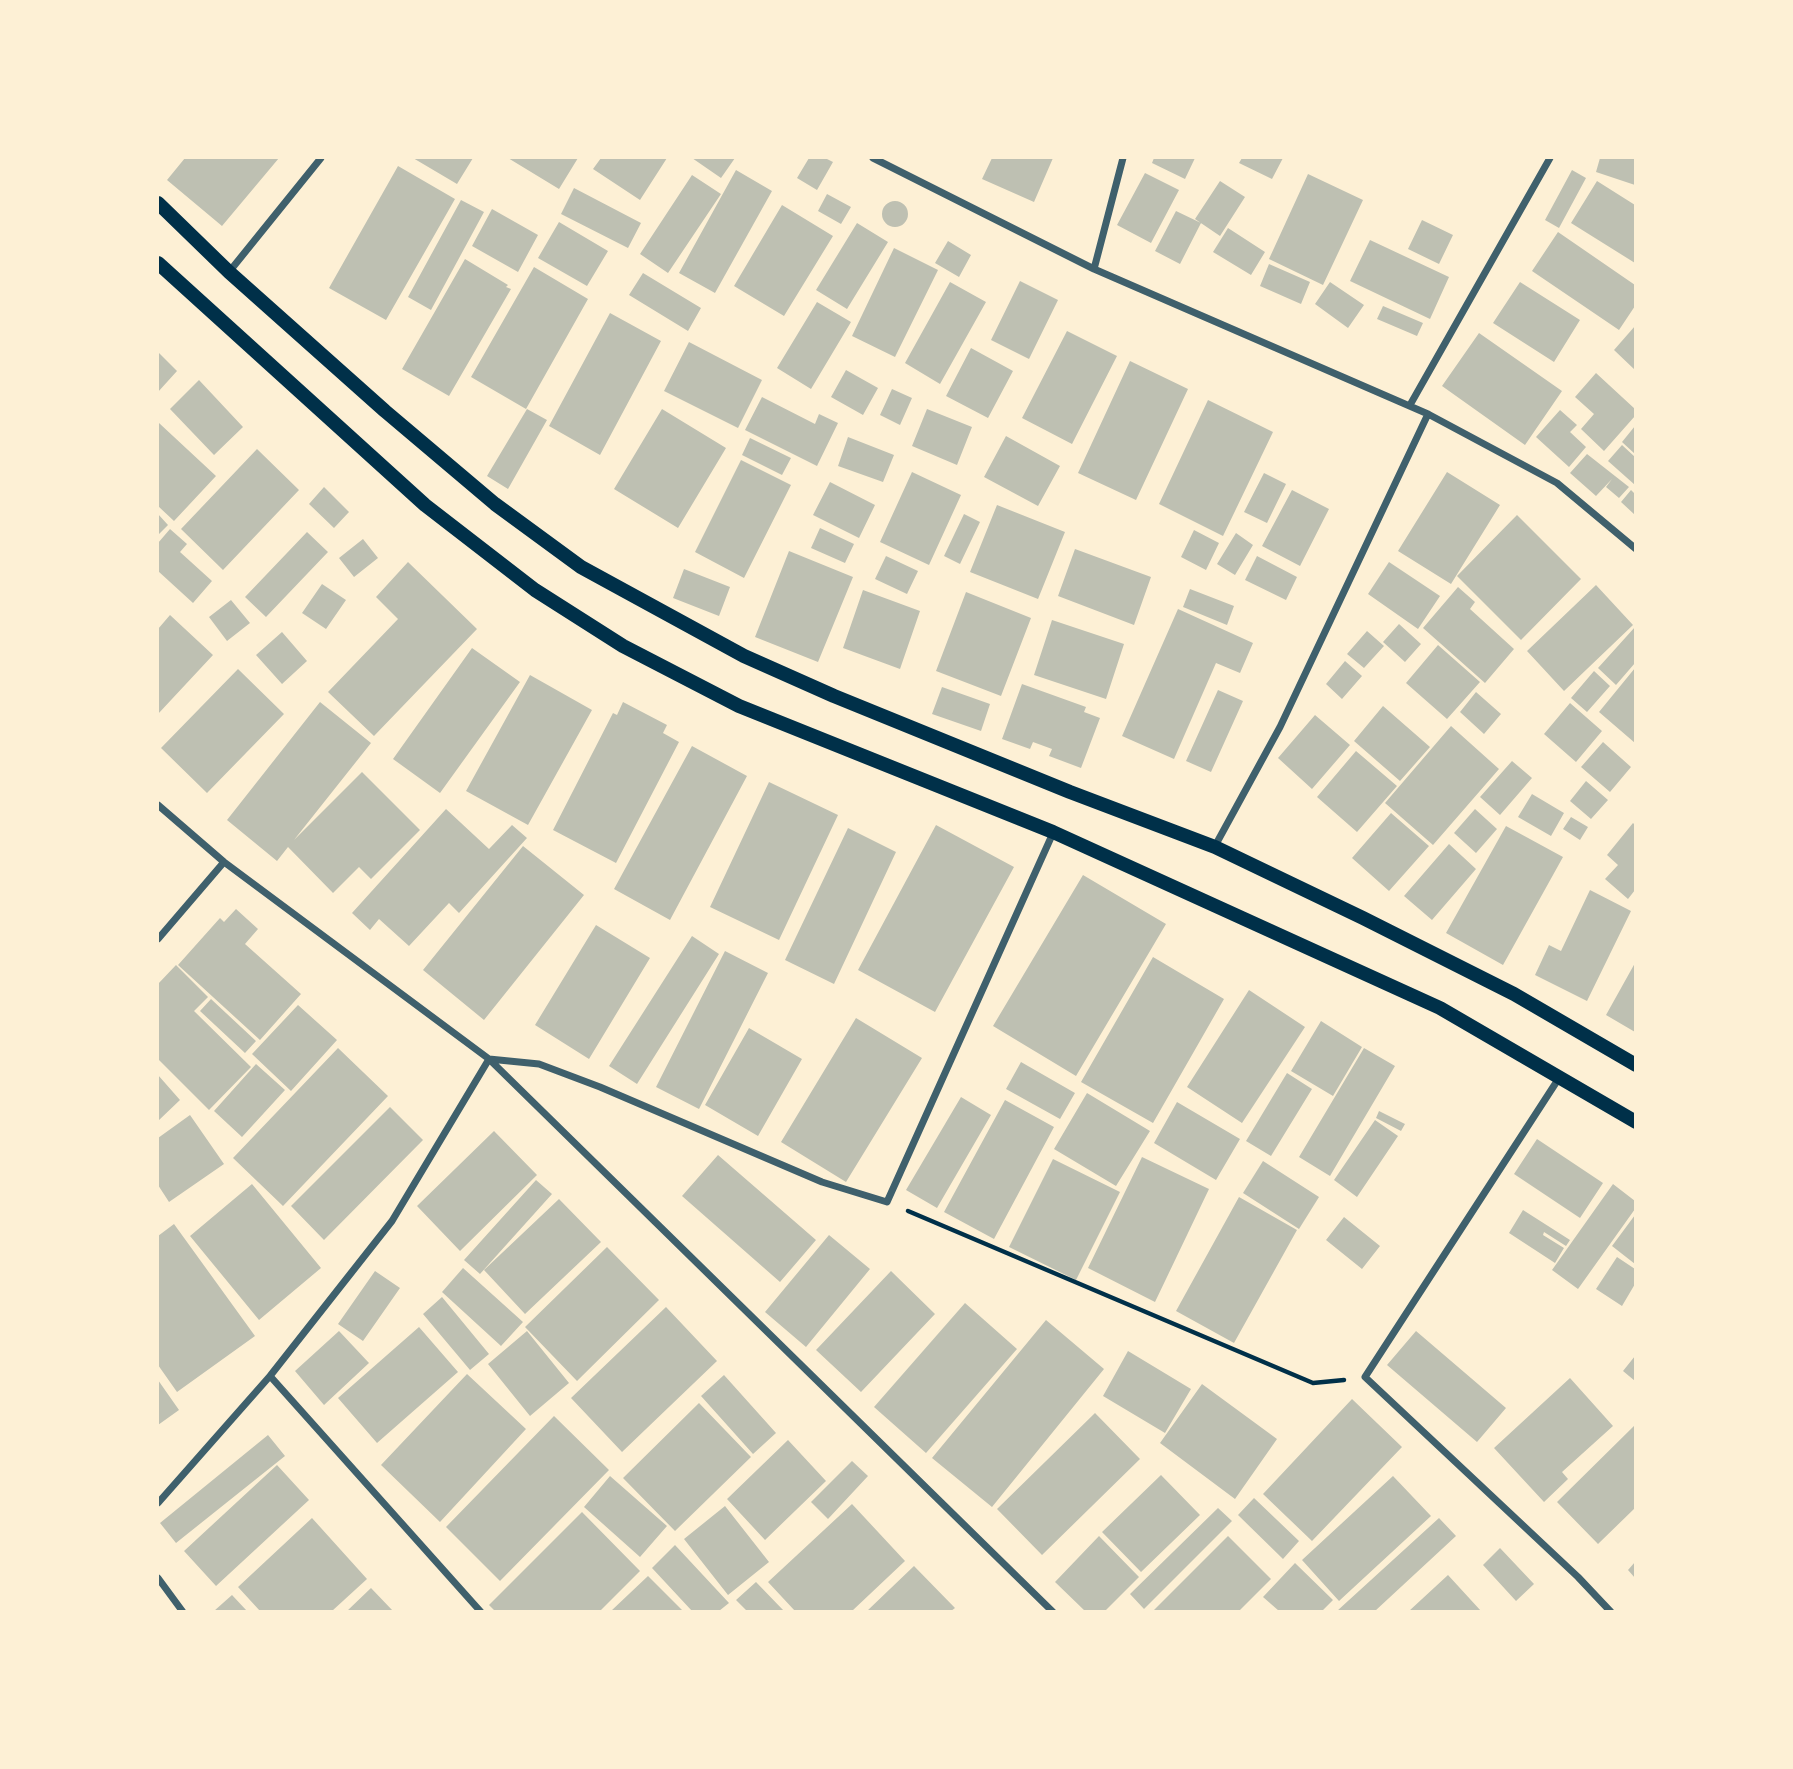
<!DOCTYPE html>
<html>
<head>
<meta charset="utf-8">
<style>
  body { margin:0 }
  #map { position:relative; width:1793px; height:1769px; overflow:hidden; background:#fdf0d5; font-family:"Titillium Web",sans-serif }
  canvas { display:block }
  .frame { position:absolute; inset:0; border:159px solid #fdf0d5; pointer-events:none }
</style>
</head>
<body>
<div id="map">
<canvas width="1793" height="1769"></canvas>
<div class="frame"></div>
</div>
<script>
const ctx = document.querySelector('canvas').getContext('2d');
ctx.lineJoin = 'round';
function fill(path, color) { ctx.fillStyle = color; ctx.fill(path, 'evenodd'); }
const toPath = rows => new Path2D(rows.map(r => 'M' + r).join(''));
function trace(path, color, width, dash) { ctx.strokeStyle = color; ctx.lineWidth = width; ctx.lineCap = dash ? 'butt' : 'round'; ctx.setLineDash(dash || []); ctx.stroke(path); }
fill(toPath([
  [185,158,279,158,222,226,167,180],
  [413,158,473,158,457,184],
  [508,158,578,158,559,189],
  [601,158,667,158,640,200,593,169],
  [692,158,735,158,721,178],
  [809,158,825,158,833,162,817,190,797,178],
  [992,158,1053,158,1034,202,982,179],
  [1154,158,1195,158,1185,179,1152,163],
  [1242,158,1283,158,1272,179,1239,163],
  [1600,158,1635,158,1635,185,1596,172],
  [398,166,455,199,386,320,329,288],
  [736,170,772,191,715,293,679,273],
  [1572,170,1586,178,1559,228,1545,220],
  [1145,173,1179,190,1151,243,1117,225],
  [1308,174,1363,200,1323,285,1269,259],
  [692,175,721,194,668,273,640,254],
  [1220,181,1245,197,1220,236,1195,219],
  [1597,181,1635,205,1635,263,1571,223],
  [574,188,641,223,628,248,561,214],
  [827,194,851,207,841,224,818,211],
  [461,200,484,212,431,310,408,297],
  '882 214a13 13 0 1 1 26 0a13 13 0 1 1-26 0Z',
  [782,205,833,236,784,316,734,286],
  [492,209,538,235,518,272,472,246],
  [1176,211,1201,223,1180,264,1155,251],
  [1422,220,1453,235,1439,264,1408,249],
  [559,222,608,251,587,286,538,258],
  [857,223,888,242,847,309,816,290],
  [1228,228,1265,252,1251,275,1213,252],
  [1558,232,1635,285,1635,306,1619,330,1532,271],
  [1370,240,1449,277,1430,319,1350,281],
  [948,241,971,255,959,277,935,263],
  [894,248,938,270,895,357,852,336],
  [465,259,508,285,506,287,511,289,449,396,402,369],
  [1269,264,1310,282,1301,304,1260,286],
  [534,267,588,299,526,409,471,377],
  [643,273,701,308,688,331,629,295],
  [1020,281,1058,300,1029,359,991,340],
  [950,282,986,302,940,384,905,363],
  [1330,282,1364,305,1348,328,1315,304],
  [1520,282,1580,320,1554,362,1493,323],
  [817,302,851,322,811,389,777,368],
  [1383,306,1423,323,1417,336,1377,319],
  [610,313,661,341,600,455,549,426],
  [1635,326,1635,370,1614,350],
  [1067,331,1117,356,1072,444,1022,418],
  [1479,333,1562,391,1525,445,1442,386],
  [689,342,762,380,738,428,664,391],
  [971,348,1013,371,988,418,946,396],
  [158,352,177,371,158,392],
  [1130,361,1188,389,1136,500,1078,473],
  [846,370,878,388,863,415,831,397],
  [1596,373,1635,409,1635,416,1604,451,1581,429,1594,414,1575,397],
  [199,380,243,427,214,455,170,409],
  [892,389,912,398,900,425,880,415],
  [762,397,815,424,819,414,838,423,817,466,745,430],
  [1208,400,1273,432,1223,536,1159,504],
  [527,409,547,420,508,489,487,476],
  [662,409,726,448,678,528,614,489],
  [927,409,972,427,957,465,912,446],
  [1560,410,1577,425,1570,432,1586,447,1569,467,1536,437],
  [159,423,216,476,174,521,158,506],
  [1635,426,1635,454,1622,442],
  [1006,436,1060,466,1038,506,984,477],
  [848,437,894,455,883,482,838,466],
  [750,438,791,458,782,475,742,455],
  [1622,445,1635,457,1635,485,1608,461],
  [257,449,299,490,223,570,181,529],
  [1587,454,1629,487,1619,498,1606,487,1612,479,1596,496,1570,473],
  [741,460,791,485,744,578,695,552],
  [912,472,961,495,929,565,880,542],
  [1447,472,1500,505,1451,584,1398,551],
  [1264,473,1286,484,1267,523,1244,512],
  [830,482,875,505,859,538,813,515],
  [324,487,349,512,334,528,309,504],
  [1292,490,1329,509,1300,566,1262,546],
  [1631,490,1635,494,1635,515,1621,502],
  [997,505,1065,532,1038,599,970,572],
  [158,514,168,525,158,535],
  [964,514,980,522,960,564,944,556],
  [1517,515,1581,579,1521,640,1457,576],
  [820,528,854,544,845,563,811,548],
  [170,529,187,544,180,552,212,581,193,603,158,571,158,543],
  [1194,530,1219,543,1206,570,1181,557],
  [307,532,328,552,266,617,245,597],
  [1236,533,1253,545,1235,575,1217,564],
  [363,539,378,558,354,577,339,558],
  [1075,549,1151,577,1134,625,1058,596],
  [789,551,853,577,818,662,755,637],
  [886,556,918,571,907,594,875,579],
  [1257,556,1297,577,1286,600,1245,580],
  [408,562,477,629,374,736,328,692,398,619,376,597],
  [1389,562,1440,596,1418,629,1368,594],
  [684,569,730,587,719,616,673,598],
  [322,584,346,600,326,629,302,613],
  [1596,585,1633,625,1564,691,1527,651],
  [1458,587,1475,602,1470,609,1514,649,1485,683,1423,628],
  [1190,589,1234,606,1227,625,1183,607],
  [863,590,920,611,900,669,843,648],
  [966,592,1031,618,1001,696,936,671],
  [231,600,250,623,227,641,209,617],
  [1178,609,1253,643,1240,673,1216,663,1174,759,1122,736],
  [170,615,213,655,158,714,158,629],
  [1052,620,1124,644,1106,699,1034,675],
  [1399,624,1421,644,1405,662,1383,642],
  [1635,627,1635,663,1616,685,1598,668],
  [1367,631,1384,646,1364,668,1347,654],
  [282,632,307,661,282,684,256,655],
  [1438,645,1480,682,1447,719,1406,683],
  [472,648,520,682,440,793,393,759],
  [1345,661,1362,676,1342,699,1326,684],
  [1635,668,1635,743,1599,712],
  [238,669,284,714,207,793,161,748],
  [1594,671,1610,686,1587,712,1571,698],
  [530,675,592,710,528,825,466,791],
  [1022,684,1086,707,1084,712,1100,718,1081,768,1049,756,1052,749,1033,742,1030,749,1002,739],
  [942,687,990,704,981,731,932,714],
  [1218,690,1243,701,1211,772,1186,761],
  [1476,692,1501,714,1484,734,1460,712],
  [320,702,371,743,294,840,362,772,420,830,371,879,359,867,333,893,288,847,277,861,227,820],
  [623,702,667,725,663,733,679,742,616,863,553,830,613,713,617,715],
  [1570,703,1602,731,1576,762,1544,734],
  [1383,706,1430,747,1400,781,1354,741],
  [1315,715,1350,745,1312,789,1278,758],
  [1451,726,1499,769,1433,845,1385,803],
  [1603,742,1631,767,1610,792,1581,767],
  [692,746,747,776,670,920,614,889],
  [1356,751,1397,786,1357,832,1317,797],
  [1512,761,1532,778,1500,815,1480,797],
  [1586,781,1608,800,1591,819,1570,801],
  [769,782,838,815,779,940,710,907],
  [1532,794,1564,813,1551,836,1518,817],
  [446,809,489,849,512,825,527,838,459,913,449,903,409,946,379,919,370,930,352,913],
  [1475,809,1497,829,1476,853,1454,833],
  [1391,813,1429,846,1389,891,1352,858],
  [1571,817,1588,827,1580,840,1563,829],
  [1633,823,1635,825,1635,890,1628,899,1605,879,1618,865,1607,855],
  [936,825,1014,867,935,1012,858,970],
  [1506,826,1563,857,1503,965,1446,933],
  [848,828,896,852,834,984,785,960],
  [1449,844,1476,869,1432,920,1404,896],
  [523,846,584,895,484,1020,423,970],
  [1083,875,1166,924,1076,1076,993,1026],
  [1590,890,1631,911,1587,1001,1535,975,1549,945,1561,951],
  [236,909,258,929,245,944,301,994,260,1040,178,965,220,918,224,922],
  [596,925,650,958,589,1059,535,1025],
  [692,936,719,954,637,1084,609,1066],
  [725,951,768,973,699,1109,656,1087],
  [1153,957,1224,999,1153,1123,1081,1082],
  [1635,963,1635,1032,1606,1015],
  [176,965,208,997,194,1011,251,1067,209,1110,158,1059,158,984],
  [1249,990,1305,1027,1242,1123,1187,1087],
  [211,999,256,1041,245,1053,200,1011],
  [298,1005,337,1040,291,1091,252,1054],
  [856,1018,922,1058,846,1182,781,1142],
  [1321,1021,1362,1047,1333,1096,1291,1071],
  [749,1028,802,1059,758,1136,705,1105],
  [338,1048,388,1096,283,1206,233,1158],
  [1364,1048,1395,1066,1330,1176,1299,1157],
  [1021,1062,1075,1093,1060,1119,1006,1089],
  [256,1064,285,1090,242,1137,214,1111],
  [1287,1073,1312,1089,1271,1156,1246,1141],
  [158,1075,180,1100,158,1121],
  [1087,1093,1150,1131,1116,1186,1054,1149],
  [961,1097,991,1115,937,1208,906,1190],
  [1005,1100,1054,1127,994,1239,944,1212],
  [1177,1102,1240,1139,1216,1180,1154,1143],
  [390,1107,423,1140,324,1240,291,1206],
  [1379,1111,1405,1124,1401,1131,1376,1118],
  [190,1115,224,1164,169,1202,158,1185,158,1138],
  [1375,1120,1398,1136,1357,1197,1334,1180],
  [494,1131,537,1175,460,1251,417,1206],
  [1537,1139,1603,1183,1580,1218,1514,1174],
  [718,1155,816,1240,780,1282,682,1196],
  [1142,1157,1209,1189,1155,1302,1088,1268],
  [1053,1159,1120,1192,1076,1280,1009,1247],
  [1263,1161,1319,1197,1299,1229,1243,1193],
  [536,1180,552,1194,480,1274,464,1260],
  [252,1184,321,1268,259,1320,190,1236],
  [1613,1184,1635,1201,1635,1209,1578,1289,1552,1270],
  [1239,1197,1297,1230,1234,1343,1176,1311],
  [559,1199,601,1242,525,1314,484,1270],
  [1523,1210,1570,1240,1566,1246,1544,1232,1543,1235,1564,1248,1555,1263,1509,1233],
  [1635,1215,1635,1264,1612,1246],
  [1344,1217,1380,1246,1362,1269,1326,1240],
  [174,1224,255,1336,177,1392,158,1365,158,1236],
  [829,1235,870,1269,806,1347,765,1312],
  [607,1247,659,1300,577,1381,525,1327],
  [1617,1257,1635,1269,1635,1284,1622,1306,1596,1289],
  [463,1268,523,1322,501,1346,442,1292],
  [375,1271,400,1288,363,1341,338,1324],
  [891,1271,935,1314,861,1392,816,1350],
  [442,1297,489,1354,470,1370,423,1314],
  [965,1303,1017,1349,926,1453,874,1407],
  [666,1307,717,1361,622,1452,571,1398],
  [1046,1320,1104,1369,992,1507,932,1458],
  [419,1327,458,1372,377,1443,338,1398],
  [339,1331,369,1363,324,1405,295,1371],
  [527,1331,569,1383,530,1416,488,1364],
  [1416,1331,1506,1408,1477,1442,1387,1365],
  [1128,1351,1191,1389,1165,1433,1103,1396],
  [1635,1356,1635,1381,1623,1371],
  [467,1374,526,1429,440,1522,381,1465],
  [724,1375,776,1433,753,1454,701,1396],
  [1570,1378,1613,1426,1562,1472,1568,1479,1544,1502,1494,1448],
  [158,1380,179,1410,158,1425],
  [1202,1384,1277,1439,1235,1499,1160,1443],
  [1352,1399,1402,1447,1312,1541,1263,1494],
  [699,1403,751,1457,675,1531,623,1478],
  [1095,1413,1140,1459,1042,1555,997,1509],
  [554,1416,609,1470,500,1581,446,1527],
  [1635,1425,1635,1508,1598,1544,1557,1502],
  [268,1435,285,1456,176,1543,160,1523],
  [788,1440,826,1481,765,1540,727,1499],
  [852,1461,868,1476,828,1519,811,1502],
  [277,1465,309,1500,216,1586,184,1551],
  [1161,1475,1200,1515,1141,1572,1102,1532],
  [610,1476,667,1526,640,1557,584,1507],
  [1393,1476,1431,1516,1339,1601,1302,1560],
  [1254,1498,1299,1541,1283,1559,1238,1515],
  [852,1504,905,1561,852,1611,795,1611,768,1582],
  [725,1506,769,1562,728,1595,684,1539],
  [1218,1508,1232,1521,1144,1609,1130,1594],
  [582,1512,640,1571,600,1611,495,1611,489,1605],
  [312,1518,367,1579,332,1611,260,1611,238,1587],
  [1439,1518,1456,1536,1375,1611,1337,1611],
  [1099,1536,1139,1577,1105,1611,1085,1611,1055,1582],
  [1228,1536,1271,1579,1239,1611,1153,1611],
  [675,1545,729,1603,719,1611,692,1611,652,1568],
  [1500,1548,1534,1584,1516,1601,1483,1565],
  [1635,1562,1635,1578,1628,1570],
  [1295,1563,1333,1600,1322,1611,1279,1611,1263,1597],
  [914,1566,955,1608,951,1611,867,1611],
  [1448,1575,1481,1611,1409,1611],
  [648,1576,683,1611,611,1611],
  [756,1582,784,1611,747,1611,736,1600],
  [371,1588,393,1611,347,1611],
  [232,1595,247,1611,214,1611]
]), '#bec0b2');
trace(toPath([
  [908,1211,1313,1383,1344,1380]
]), '#003049', 4.5);
trace(toPath([
  [873,158,1094,269,1428,414,1557,483,1636,549],
  [1094,269,1123,158],
  [229,272,321,158],
  [1410,405,1550,158],
  [158,805,224,862,489,1059,1053,1612],
  [1215,846,1280,727,1428,414],
  [158,939,224,862],
  [1559,1078,1365,1377,1578,1577,1611,1612],
  [270,1376,481,1612],
  [158,1503,270,1376,392,1221,489,1059,539,1064,600,1087,822,1182,887,1202,1053,833],
  [158,1578,183,1612]
]), '#3f606c', 7);
trace(toPath([
  [158,203,229,272,385,411,495,504,581,567,744,656,834,696,1070,792,1215,847,1363,918,1514,994,1636,1065],
  [158,263,425,505,535,590,623,646,739,706,1053,832,1440,1008,1636,1122]
]), '#003049', 14);
</script>
</body>
</html>
